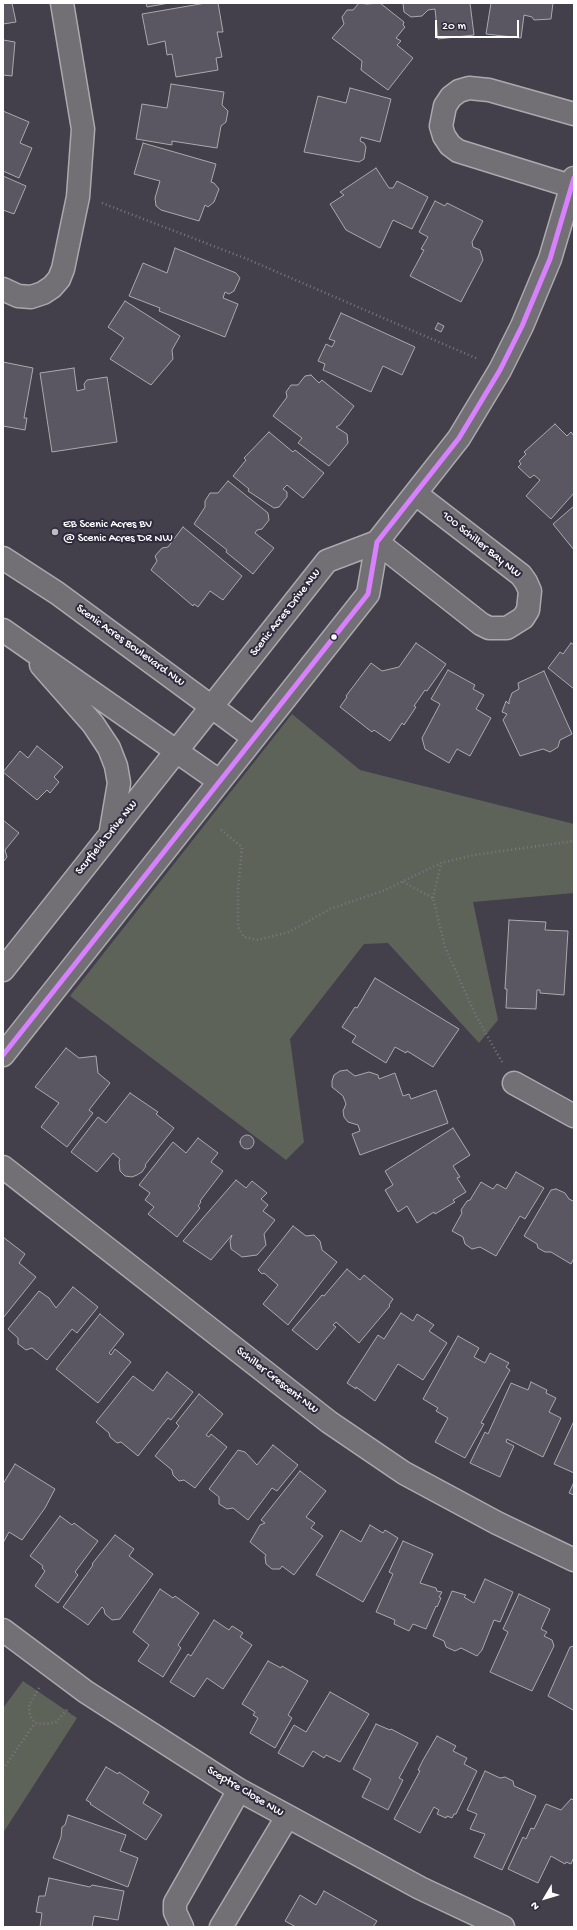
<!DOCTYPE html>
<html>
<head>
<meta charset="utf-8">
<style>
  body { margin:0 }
  #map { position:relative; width:577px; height:1930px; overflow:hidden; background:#433f4b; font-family:"Gochi Hand",sans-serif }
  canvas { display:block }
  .frame { position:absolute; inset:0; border:4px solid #fff; pointer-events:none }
  .north { position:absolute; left:525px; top:1878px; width:40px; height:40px; -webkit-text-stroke:3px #2f2a3d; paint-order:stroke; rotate:232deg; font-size:11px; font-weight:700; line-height:16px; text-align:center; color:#fff }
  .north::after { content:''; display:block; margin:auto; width:14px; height:18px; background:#fff; clip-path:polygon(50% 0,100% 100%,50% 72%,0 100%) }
  .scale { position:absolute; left:435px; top:20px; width:84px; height:18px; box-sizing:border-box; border:2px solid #fff; border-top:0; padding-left:5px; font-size:12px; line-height:14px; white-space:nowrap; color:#fff; -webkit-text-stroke:3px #2f2a3d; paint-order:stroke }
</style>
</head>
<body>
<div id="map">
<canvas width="577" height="1930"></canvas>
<div class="frame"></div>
<div class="north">N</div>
<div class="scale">20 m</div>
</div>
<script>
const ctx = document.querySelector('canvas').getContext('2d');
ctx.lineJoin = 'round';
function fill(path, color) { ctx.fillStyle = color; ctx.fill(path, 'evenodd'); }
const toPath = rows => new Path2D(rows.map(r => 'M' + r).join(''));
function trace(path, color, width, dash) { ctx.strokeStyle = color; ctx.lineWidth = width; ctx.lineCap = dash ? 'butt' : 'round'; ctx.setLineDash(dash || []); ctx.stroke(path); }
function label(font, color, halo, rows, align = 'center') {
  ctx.font = font + ' "Gochi Hand",sans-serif'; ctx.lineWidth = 4; ctx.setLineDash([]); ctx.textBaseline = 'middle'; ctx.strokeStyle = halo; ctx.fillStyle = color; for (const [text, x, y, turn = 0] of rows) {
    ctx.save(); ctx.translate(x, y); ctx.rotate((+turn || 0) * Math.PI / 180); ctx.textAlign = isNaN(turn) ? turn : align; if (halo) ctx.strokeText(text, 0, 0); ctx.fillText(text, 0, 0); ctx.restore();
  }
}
fill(toPath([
  [292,714,360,770,574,824,574,893,473,902,498,1020,479,1043,388,943,364,944,290,1039,304,1142,286,1160,70,996],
  [23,1681,77,1718,3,1833,3,1708]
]), '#5e635a');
const building = toPath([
  [3,3,12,3,16,22,3,24,3,3],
  [146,3,169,3,147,7,146,3],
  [206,3,218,3,223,32,217,32,222,57,216,58,218,70,176,77,172,54,167,55,165,41,148,45,142,14,206,3],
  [359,3,367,4,380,3,404,22,403,25,405,27,396,38,401,41,397,45,413,58,388,90,361,70,362,61,332,38,344,24,342,17,347,10,353,10,359,3],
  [403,3,470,3,474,35,438,39,435,9,428,10,422,16,411,17,404,12,403,3],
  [491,3,553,3,551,19,534,20,532,17,524,15,521,38,486,34,491,3],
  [3,40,15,42,12,76,3,75,3,40],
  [171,84,224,92,222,105,228,111,226,122,221,126,217,148,172,141,172,145,136,139,142,104,167,108,171,84],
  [350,88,391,99,380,142,361,137,360,141,364,143,366,147,364,159,359,162,304,152,318,96,346,103,350,88],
  [3,111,29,122,20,143,32,148,19,178,3,171,3,111],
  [143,143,216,164,211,182,214,183,219,189,214,202,208,207,205,205,199,221,161,210,156,206,155,198,160,181,134,174,143,143],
  [376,168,389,188,393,188,397,181,428,197,412,229,393,220,380,248,346,230,330,204,344,195,340,192,376,168],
  [3,176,26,186,14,214,3,210,3,176],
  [435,201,445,206,447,203,483,221,472,242,473,247,480,250,483,260,461,302,410,276,424,250,421,249,428,237,419,232,435,201],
  [175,248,236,273,240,278,234,291,229,294,225,292,223,298,238,304,225,337,159,311,160,308,129,296,143,263,167,273,175,248],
  [125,301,180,336,172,350,173,359,151,385,110,359,124,338,108,327,125,301],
  [341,313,415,347,402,375,383,366,371,392,323,370,325,364,318,361,326,344,332,347,335,341,329,339,341,313],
  [438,323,444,326,441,332,435,329,438,323],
  [3,362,33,368,24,418,27,418,25,430,3,426,3,362],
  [74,368,77,391,85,389,84,384,87,380,107,377,117,442,52,452,40,373,74,368],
  [311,375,319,383,322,380,354,406,340,425,336,427,347,434,348,443,329,466,298,443,302,438,273,416,287,397,286,392,291,385,298,385,305,376,311,375],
  [555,424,567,436,571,432,574,436,574,493,551,519,526,496,540,480,534,475,530,478,518,467,521,464,519,461,526,454,524,452,555,424],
  [269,432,293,452,295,450,324,473,303,498,287,485,283,489,287,492,287,497,279,507,274,508,248,491,249,489,233,476,246,460,244,458,269,432],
  [228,481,268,513,269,520,262,529,257,530,255,533,274,548,253,574,226,552,227,550,194,524,205,507,205,501,210,493,218,493,228,481],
  [574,506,574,550,553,524,574,506],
  [183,527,242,576,223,600,210,591,198,607,194,604,193,606,151,570,157,561,155,556,162,548,168,547,183,527],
  [416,643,446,664,427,691,425,690,414,706,416,707,404,725,402,723,390,741,374,730,372,732,340,707,347,697,346,696,371,663,382,671,399,667,416,643],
  [571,643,574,645,574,689,548,668,560,652,563,654,571,643],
  [448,670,475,685,473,689,484,695,476,709,491,718,470,756,457,749,449,763,425,749,422,738,440,704,431,699,448,670],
  [544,671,572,734,560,740,558,747,550,752,543,749,520,756,503,720,507,714,502,712,506,701,509,704,509,701,512,693,519,689,518,683,544,671],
  [37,746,63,767,54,777,59,782,50,793,47,790,37,800,3,772,20,751,28,758,37,746],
  [3,820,19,833,5,850,7,857,3,862,3,820],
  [509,920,546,922,545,930,568,931,564,995,540,993,540,990,537,990,536,1009,506,1008,507,989,505,989,509,920],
  [375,978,459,1029,433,1067,407,1051,406,1053,395,1047,386,1063,352,1042,356,1036,342,1027,355,1007,357,1008,375,978],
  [66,1048,79,1058,96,1056,98,1073,110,1083,89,1110,93,1113,67,1147,41,1127,59,1103,35,1087,66,1048],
  [347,1070,355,1076,369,1072,378,1075,379,1079,395,1073,403,1096,409,1094,411,1099,436,1090,448,1123,360,1155,352,1134,360,1131,358,1125,348,1122,344,1117,343,1111,346,1104,343,1096,332,1087,332,1081,334,1075,340,1071,347,1070],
  [130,1093,158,1112,156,1114,174,1128,145,1165,146,1166,142,1172,137,1175,132,1177,125,1176,120,1171,119,1162,120,1159,113,1153,97,1172,71,1152,98,1117,106,1123,130,1093],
  [453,1128,470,1155,453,1166,460,1177,457,1178,466,1192,453,1200,455,1202,435,1214,434,1212,417,1223,407,1206,398,1212,385,1190,393,1185,385,1171,453,1128],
  '240 1142a7 7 0 1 1 14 0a7 7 0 1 1-14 0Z',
  [198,1138,218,1153,211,1162,223,1171,200,1201,201,1202,198,1206,200,1208,177,1237,148,1214,154,1207,145,1200,150,1193,139,1185,173,1142,186,1153,198,1138],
  [516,1172,544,1188,525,1219,520,1216,496,1256,480,1247,472,1249,465,1244,463,1237,452,1231,462,1213,461,1210,467,1201,470,1200,481,1182,493,1189,497,1184,506,1189,516,1172],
  [236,1180,246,1188,252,1181,267,1193,261,1199,268,1205,263,1211,275,1220,264,1234,266,1245,257,1255,242,1257,231,1249,230,1241,232,1235,211,1260,183,1241,236,1180],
  [556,1189,565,1193,569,1199,573,1201,574,1199,574,1258,571,1264,551,1252,545,1252,538,1248,537,1244,524,1236,551,1190,556,1189],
  [293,1226,306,1236,314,1235,320,1241,322,1250,337,1262,288,1325,263,1304,278,1285,264,1273,262,1274,258,1270,293,1226],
  [3,1237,25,1254,19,1263,36,1277,3,1318,3,1237],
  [347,1269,360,1280,364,1275,393,1299,389,1305,390,1306,359,1343,336,1322,333,1325,336,1327,317,1350,292,1330,322,1295,324,1296,347,1269],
  [73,1287,98,1307,77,1333,72,1329,47,1360,32,1348,26,1350,18,1344,18,1338,8,1329,39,1291,49,1298,56,1308,73,1287],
  [401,1313,413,1321,417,1314,434,1325,429,1331,447,1343,423,1380,398,1364,375,1401,356,1387,356,1389,347,1383,378,1335,384,1339,401,1313],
  [100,1314,124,1334,109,1353,111,1355,115,1349,131,1362,98,1403,56,1369,100,1314],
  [458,1336,479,1348,474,1357,485,1363,490,1353,509,1363,506,1367,510,1370,481,1423,484,1424,465,1458,435,1442,448,1418,436,1411,438,1408,423,1399,458,1336],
  [167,1372,193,1392,171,1420,168,1418,138,1456,121,1442,117,1443,110,1437,109,1433,96,1422,133,1376,153,1391,167,1372],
  [531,1382,547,1390,546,1393,556,1398,549,1412,561,1418,543,1457,507,1439,506,1442,514,1446,500,1477,470,1463,485,1432,488,1434,511,1383,528,1390,531,1382],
  [199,1394,223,1414,206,1435,209,1437,211,1434,227,1447,195,1488,184,1480,179,1481,173,1475,172,1470,155,1456,179,1426,176,1423,199,1394],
  [574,1421,574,1473,554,1464,574,1421],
  [273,1445,298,1465,277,1491,272,1488,248,1520,233,1508,227,1509,219,1504,219,1497,209,1489,238,1450,245,1452,257,1465,273,1445],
  [15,1464,55,1489,45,1508,22,1540,9,1532,3,1543,3,1484,15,1464],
  [300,1471,326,1491,306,1517,315,1523,311,1528,323,1536,294,1575,282,1566,280,1569,272,1569,266,1564,265,1557,266,1555,250,1542,260,1525,265,1523,261,1520,300,1471],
  [574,1482,574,1495,569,1493,574,1482],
  [60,1516,72,1525,74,1523,98,1541,75,1572,78,1575,58,1603,35,1586,45,1571,42,1568,43,1566,30,1556,60,1516],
  [370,1525,383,1533,385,1530,398,1538,363,1602,316,1575,341,1530,361,1542,370,1525],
  [115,1535,134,1549,129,1556,153,1574,120,1619,112,1620,105,1614,104,1609,102,1607,88,1625,63,1607,93,1565,92,1564,115,1535],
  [403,1541,433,1554,420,1583,436,1588,437,1591,442,1592,439,1597,441,1598,437,1607,436,1606,426,1629,413,1624,409,1631,394,1624,395,1620,376,1612,393,1574,389,1572,403,1541],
  [485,1579,513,1592,500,1622,494,1620,482,1650,477,1656,461,1648,455,1651,446,1647,444,1641,433,1636,452,1591,466,1595,464,1597,474,1603,485,1579],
  [160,1589,173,1598,175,1596,199,1613,178,1645,181,1648,163,1677,138,1661,149,1645,133,1632,160,1589],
  [519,1594,550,1609,541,1629,547,1632,544,1636,552,1640,554,1646,532,1691,490,1672,508,1632,503,1629,519,1594],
  [214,1620,229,1630,232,1626,234,1627,243,1633,240,1637,252,1645,223,1689,207,1678,194,1697,170,1682,188,1654,191,1656,214,1620],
  [574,1646,574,1707,573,1710,548,1696,570,1647,574,1646],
  [268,1661,281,1668,282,1666,308,1681,288,1715,292,1718,275,1748,250,1733,258,1718,253,1715,255,1712,242,1704,268,1661],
  [330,1692,369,1714,340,1762,326,1755,324,1758,313,1751,303,1767,278,1753,294,1725,306,1732,330,1692],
  [376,1724,390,1730,391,1729,418,1743,399,1778,403,1780,388,1810,362,1797,371,1779,353,1769,376,1724],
  [437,1736,456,1746,453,1751,467,1758,464,1764,477,1771,456,1814,454,1814,452,1818,447,1816,446,1818,437,1814,439,1810,434,1807,420,1833,394,1819,420,1771,418,1770,423,1760,437,1736],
  [106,1767,118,1774,119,1772,149,1792,143,1803,162,1815,146,1840,90,1804,91,1803,86,1800,106,1767],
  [485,1771,500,1778,505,1777,513,1781,514,1786,536,1796,502,1870,474,1857,485,1834,470,1829,477,1814,467,1810,485,1771],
  [571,1799,574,1800,574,1857,571,1864,566,1862,565,1864,551,1856,538,1883,508,1869,523,1837,526,1839,531,1828,534,1829,546,1804,561,1810,571,1799],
  [68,1815,126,1835,120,1851,138,1858,128,1887,53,1858,61,1837,62,1827,65,1825,68,1815],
  [49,1878,90,1887,92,1885,124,1891,118,1920,94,1916,92,1927,40,1927,42,1913,36,1912,39,1896,45,1896,49,1878],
  [324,1891,377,1921,373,1927,296,1927,285,1921,300,1895,316,1905,324,1891]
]);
fill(building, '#5b5762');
trace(building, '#aaa9ae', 1);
const street = toPath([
  [574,114,489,90,469,88,459,91,451,97,445,106,441,126,444,136,450,145,458,151,574,187],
  [3,289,18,296,31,297,43,293,52,287,59,279,63,269,78,197,83,129,62,3],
  [377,542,481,624,489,628,507,628,523,618,528,610,530,591,526,582,521,575,416,494],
  [514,1083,574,1116],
  [3,1167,329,1422,404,1473,497,1523,574,1560],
  [3,1630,86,1692,239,1790,420,1888,503,1927],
  [182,1927,175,1912,175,1903,239,1790],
  [221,1927,287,1817]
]);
const secondary = toPath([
  [3,558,57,593,254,738],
  [3,630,219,781],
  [41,665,93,724,109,748,116,766,119,783,111,830],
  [3,970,327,561,377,542],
  [3,1055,368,594,377,542,459,438,500,370,522,326,550,259,574,178]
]);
trace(street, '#aaa9ae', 25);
trace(secondary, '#aaa9ae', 25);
trace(toPath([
  [102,203,247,259,478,359],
  [221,830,242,847,238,889,238,927,244,937,258,940,289,932,330,909,385,890,441,863,474,855,574,841],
  [403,882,433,898,445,947,476,1016,502,1062],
  [433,898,441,864],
  [39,1688,29,1705,30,1716,35,1723,46,1724,56,1722,68,1709],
  [3,1769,35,1723]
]), '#7a797e', 2.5, [1, 3]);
trace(street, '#727075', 22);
trace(secondary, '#727075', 22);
trace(toPath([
  [3,1055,368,594,377,542,459,438,500,370,522,326,550,259,574,178]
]), '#d880ff', 5);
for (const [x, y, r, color] of [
  [55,532,4,"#bdbcc0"],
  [334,637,3.5,"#fff"]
]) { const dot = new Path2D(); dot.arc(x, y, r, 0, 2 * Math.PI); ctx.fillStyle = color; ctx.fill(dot); trace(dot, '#2f2a3d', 1.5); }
label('12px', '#fff', '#2f2a3d', [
  ["EB Scenic Acres BV",63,525],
  ["@ Scenic Acres DR NW",63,539]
], 'left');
label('12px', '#fff', '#2f2a3d', [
  ["100 Schiller Bay NW",481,545,39],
  ["Scenic Acres Drive NW",286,613,-52],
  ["Scenic Acres Boulevard NW",130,646,36],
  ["Scurfield Drive NW",107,838,-51],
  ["Schiller Crescent NW",277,1381,38],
  ["Sceptre Close NW",245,1792,31]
]);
</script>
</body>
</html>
